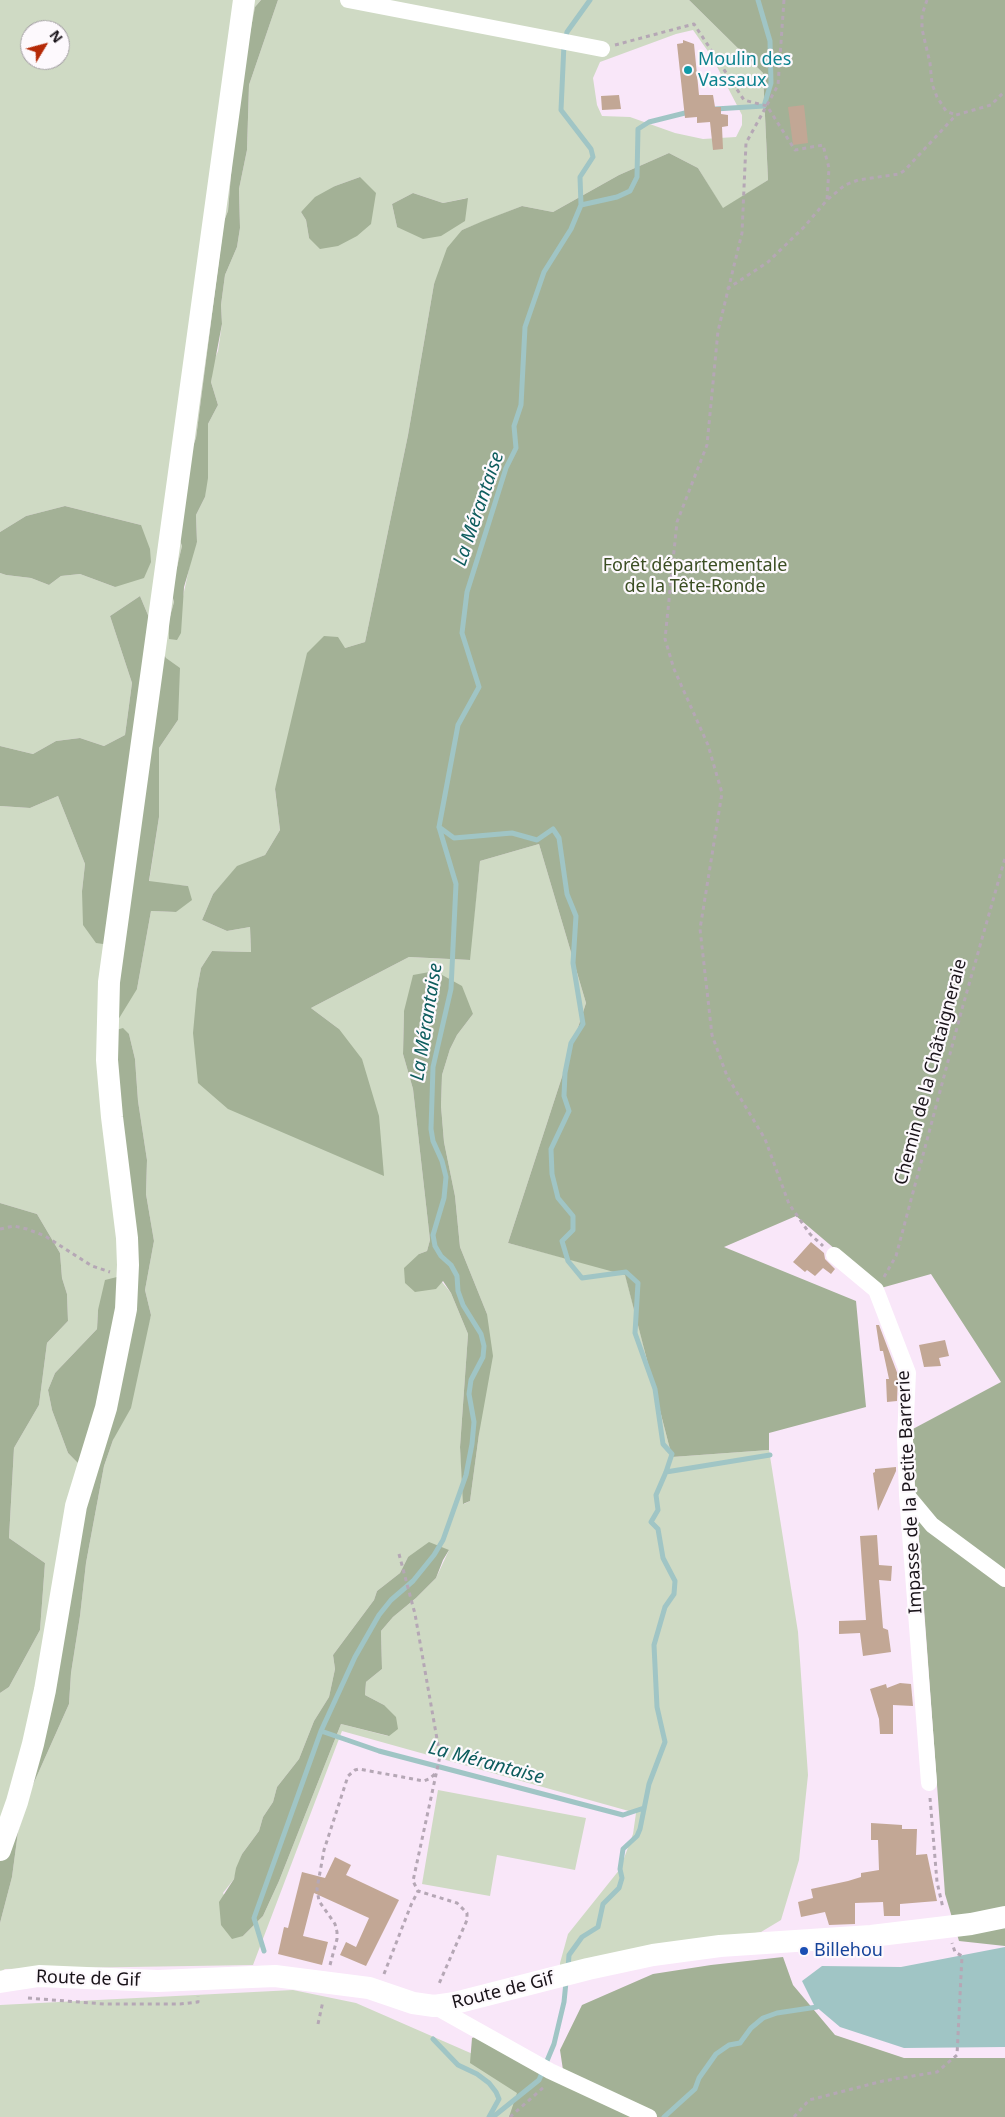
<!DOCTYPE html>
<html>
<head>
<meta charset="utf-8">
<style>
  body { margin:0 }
  #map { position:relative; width:1005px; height:2117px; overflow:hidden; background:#f9e7f9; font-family:"Noto Sans",sans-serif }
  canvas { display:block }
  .north { position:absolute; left:20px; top:20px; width:50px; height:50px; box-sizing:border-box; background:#fdf9fd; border:1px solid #a29da2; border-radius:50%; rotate:53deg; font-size:14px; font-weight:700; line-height:20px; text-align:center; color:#191319 }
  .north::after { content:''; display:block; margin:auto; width:18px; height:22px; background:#b52a07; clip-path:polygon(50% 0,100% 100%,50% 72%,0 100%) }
</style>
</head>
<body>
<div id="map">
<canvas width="1005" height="2117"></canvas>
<div class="north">N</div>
</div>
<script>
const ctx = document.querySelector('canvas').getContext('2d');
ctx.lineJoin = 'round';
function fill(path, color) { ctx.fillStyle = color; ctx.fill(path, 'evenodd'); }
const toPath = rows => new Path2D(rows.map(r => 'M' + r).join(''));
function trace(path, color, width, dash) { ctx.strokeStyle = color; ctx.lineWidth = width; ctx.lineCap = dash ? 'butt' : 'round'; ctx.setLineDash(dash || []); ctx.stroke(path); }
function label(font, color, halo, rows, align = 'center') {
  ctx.font = font + ' "Noto Sans",sans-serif'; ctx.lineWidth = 4.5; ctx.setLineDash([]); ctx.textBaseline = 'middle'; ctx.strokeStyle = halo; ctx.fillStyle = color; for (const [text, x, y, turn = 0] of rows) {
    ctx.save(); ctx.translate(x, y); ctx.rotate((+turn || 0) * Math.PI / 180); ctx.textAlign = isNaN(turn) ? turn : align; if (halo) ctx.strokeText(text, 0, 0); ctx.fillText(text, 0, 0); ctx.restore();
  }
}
fill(toPath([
  [0,0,261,0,255,7,233,150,228,211,224,221,196,438,187,462,176,530,182,546,177,567,169,583,174,602,169,620,182,601,193,550,197,542,196,515,205,497,208,424,218,405,211,382,213,363,218,351,222,324,221,305,225,275,237,247,240,228,239,189,247,150,249,85,278,0,689,0,763,73,768,180,723,209,698,168,669,153,619,175,553,212,522,206,462,230,434,284,408,435,365,642,345,648,275,789,280,830,265,855,237,867,213,894,202,920,227,931,250,927,251,952,212,951,201,968,197,989,339,1029,311,1008,409,957,469,960,480,861,539,844,586,1003,508,1243,625,1274,672,1457,769,1450,798,1632,808,1775,799,1860,781,1920,761,1932,560,1969,560,1963,568,1934,620,1869,633,1834,636,1813,342,1731,253,1965,5,1969,0,1972,0,1923,12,1877,18,1832,32,1787,69,1704,71,1673,80,1616,86,1563,104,1466,113,1440,151,1315,145,1290,154,1241,146,1194,147,1160,138,1101,135,1059,129,1034,138,1263,98,1310,97,1329,55,1373,48,1390,52,1410,68,1453,88,1472,0,1843,0,1693,9,1687,40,1630,45,1563,9,1538,14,1448,39,1405,47,1343,68,1321,67,1294,62,1278,60,1253,37,1214,0,1203,0,806,30,808,58,796,85,864,82,891,117,946,137,989,151,911,176,912,188,886,149,882,159,817,159,748,178,720,166,658,140,596,110,616,132,683,125,735,104,746,80,738,56,741,33,754,0,746,0,573,6,575,31,578,49,585,61,576,80,574,115,587,141,525,65,506,26,516,0,532],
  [30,30,60,30,60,60,30,60],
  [693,30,712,57,742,115,742,125,736,137,703,139,675,133,630,117,602,116,597,105,593,78,600,62,676,34],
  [360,177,309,238,306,220,301,212,335,186],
  [413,193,443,203,467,198,397,227,392,204],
  [404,1011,473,1014,457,1035,450,1049,442,1075,441,1106,444,1142,455,1196,460,1247,487,1314,479,1434,470,1501,464,1504,460,1447,468,1334,451,1293,419,1254,427,1251,430,1240,413,1089,403,1054],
  [449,1550,436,1578,416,1598,393,1617,381,1631,382,1669,366,1682,365,1695,384,1705,388,1736,341,1724,279,1881,263,1916,243,1936,223,1893,234,1879,242,1854,259,1831,263,1817,273,1802,277,1787,299,1759,314,1721,329,1697,335,1669,333,1655,374,1600,377,1591,400,1573,408,1557],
  [438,1790,586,1818,575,1870,497,1855,490,1896,422,1884],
  [293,1990,356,2003,617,2117,0,2117,0,2005]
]), '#cfdac4');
fill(toPath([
  [261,0,278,0,249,85,247,150,239,189,240,228,237,247,225,275,221,305,222,324,211,382,218,405,208,424,208,478,205,497,196,515,197,542,184,587,181,633,177,640,169,639,169,620,174,602,169,584,177,567,182,546,176,530,187,462,196,438,224,221,228,211,233,150,244,65,255,7],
  [689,0,1005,0,1005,1946,959,1941,945,1894,911,1430,1001,1382,931,1274,881,1288,796,1216,724,1247,856,1301,866,1407,769,1433,769,1450,672,1457,625,1275,508,1243,586,1003,539,844,480,861,470,960,409,957,311,1008,339,1029,362,1059,379,1116,384,1176,228,1109,198,1083,193,1033,197,989,201,968,212,951,251,952,250,927,227,931,202,920,213,894,237,866,265,855,280,830,275,789,307,653,324,636,338,637,345,648,365,642,408,435,434,284,447,248,462,230,483,221,522,206,553,212,619,175,669,153,698,168,723,208,768,180,763,73],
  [360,177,376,193,371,224,357,236,338,246,320,249,309,238,306,220,301,212,315,197,335,186],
  [413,193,443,203,468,198,465,221,441,236,423,239,397,227,392,204],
  [65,506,141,525,150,549,151,562,144,578,115,587,80,574,61,576,49,585,31,578,6,575,0,573,0,532,26,516],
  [140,596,166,658,180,668,178,720,159,748,159,817,149,881,188,886,192,900,176,912,151,911,137,989,118,1020,117,946,96,943,83,925,82,891,85,864,58,796,30,808,0,806,0,746,33,754,56,741,80,738,104,746,125,735,132,683,110,616],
  [435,971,462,986,473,1014,457,1035,450,1049,442,1075,441,1106,444,1142,455,1196,460,1247,487,1314,493,1356,479,1434,470,1501,463,1504,460,1447,468,1334,451,1293,443,1281,436,1289,415,1292,405,1283,404,1268,419,1254,427,1251,430,1240,413,1089,403,1054,404,1011,413,975],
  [123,1028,129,1034,135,1059,138,1101,147,1160,146,1194,154,1241,145,1290,151,1315,131,1408,113,1440,104,1466,86,1563,80,1616,71,1673,69,1704,32,1787,18,1832,12,1877,0,1923,0,1843,88,1473,68,1453,52,1410,48,1390,55,1373,97,1329,98,1310,105,1280,117,1277,121,1124,116,1030],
  [0,1203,37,1214,60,1253,62,1278,67,1294,68,1321,47,1343,39,1405,14,1448,9,1538,45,1563,40,1630,9,1687,0,1693],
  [429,1542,449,1550,443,1560,436,1578,416,1598,393,1617,381,1631,382,1669,366,1682,365,1695,384,1705,396,1717,398,1729,389,1736,341,1724,279,1881,263,1916,243,1936,232,1939,221,1925,219,1902,234,1879,236,1868,242,1854,259,1831,263,1817,273,1802,277,1787,299,1759,314,1721,329,1697,335,1669,333,1655,374,1600,377,1591,400,1573,408,1557],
  [783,1957,793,1985,835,2035,904,2058,1005,2058,1005,2117,509,2117,517,2093,470,2063,472,2038,491,2030,563,2070,560,2050,582,2005,653,1974,711,1965]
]), '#a3b196');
fill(toPath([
  [1005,1947,1005,2047,904,2048,840,2027,814,2005,802,1981,822,1966,901,1967]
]), '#a0c5c5');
trace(toPath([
  [715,109,764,106,771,83,770,41,758,0],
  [581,205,617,197,630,191,637,177,638,129,649,122,689,112],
  [439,827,454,838,512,833,537,840,553,829,559,838,567,894,576,916,573,963,583,1024,571,1043,565,1073,564,1096,569,1111,551,1149,552,1174,558,1198,573,1216,573,1230,562,1241,568,1261,582,1278,626,1272,638,1283,635,1333,655,1389,663,1444,672,1454,666,1472,656,1495,658,1510,651,1522,658,1529,663,1558,675,1581,674,1594,665,1607,654,1645,657,1707,665,1742,649,1784,640,1829,637,1836,623,1849,620,1869,622,1878,619,1888,603,1904,598,1927,582,1937,569,1955,568,1968],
  [666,1472,770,1455],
  [321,1731,379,1751,623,1815,644,1808],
  [264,1951,254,1918,321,1731,355,1657,379,1615,391,1600,413,1581,434,1555,443,1540,466,1475,472,1444,474,1422,469,1394,471,1380,483,1357,484,1346,481,1334,463,1305,458,1291,457,1276,451,1265,441,1256,435,1246,433,1235,444,1198,446,1177,442,1161,433,1141,431,1129,433,1067,451,989,456,884,439,827,458,725,479,687,462,633,467,592,506,468,516,448,514,426,521,405,525,327,544,272,571,229,581,205,580,177,593,157,591,149,561,110,564,44,567,32,590,0],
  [433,2039,458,2065,477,2074,489,2083,496,2092,499,2099,489,2117],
  [493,2117,539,2080,554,2044,564,2002,566,1982],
  [664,2117,695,2089,699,2078,716,2054,729,2045,740,2043,751,2028,763,2018,777,2013,817,2007]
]), '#a0c5c5', 5);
fill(toPath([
  [683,40,694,44,699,95,713,95,715,107,721,107,721,114,728,115,728,126,722,127,723,149,713,150,710,122,697,123,697,117,685,118,677,44,683,43],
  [619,95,621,109,602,110,601,96],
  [804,105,808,143,793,145,788,107],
  [811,1242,824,1253,825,1259,835,1269,831,1274,823,1268,815,1276,807,1270,805,1272,793,1262],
  [876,1325,879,1325,898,1375,897,1401,887,1402,886,1379,889,1379,883,1351,880,1351],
  [945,1340,949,1356,939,1358,941,1366,924,1367,919,1345],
  [896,1467,896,1471,878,1511,873,1473,875,1472,875,1469],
  [877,1535,879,1565,892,1566,891,1581,879,1580,883,1628,888,1630,891,1652,863,1656,860,1633,839,1634,839,1621,866,1620,860,1536],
  [900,1683,911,1684,913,1706,893,1705,893,1734,880,1734,879,1719,870,1689,886,1684,887,1688],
  [871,1823,902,1825,902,1829,917,1829,916,1855,927,1854,937,1901,900,1904,900,1916,884,1916,883,1902,855,1903,855,1924,829,1925,825,1912,801,1917,798,1902,813,1898,811,1889,848,1881,861,1877,861,1873,879,1870,878,1840,871,1840],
  [335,1857,351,1865,346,1875,399,1900,366,1966,340,1955,346,1942,356,1947,369,1918,314,1893,303,1936,328,1942,322,1965,278,1954,284,1927,288,1928,302,1872,325,1878]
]), '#c2a795');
trace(toPath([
  [784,0,778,85,746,143,742,233,718,331,707,445,677,522,665,639,674,669,708,745,722,793,700,929,712,1035,727,1076,765,1139,789,1204,810,1234,823,1246],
  [927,0,922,15,922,29,930,63,932,84,937,97,946,111,956,115],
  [615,45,694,24,744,100,767,106,795,150,823,145,829,168,827,200],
  [727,289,768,262,804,227,827,200,845,185,858,180,899,174,905,170,956,115,991,105,1005,91],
  [0,1229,14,1226,27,1229,45,1236,92,1266,110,1272],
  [884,1277,896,1256,962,1009,1005,858],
  [399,1554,415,1614,440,1756,413,1881,418,1891,457,1903,467,1913,467,1920,438,1986],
  [930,1798,937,1882,943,1908],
  [330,1965,337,1939,337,1932,335,1924,319,1901,317,1889,324,1850,348,1776,355,1770,359,1769,424,1781,429,1779,435,1774],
  [384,1974,411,1905,418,1891],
  [28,1998,104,2004,180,2004,198,2002,198,1996],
  [318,2024,323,2001],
  [510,2117,545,2086],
  [794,2117,809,2100,883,2081,937,2072,957,2055,962,1956,955,1952,952,1943]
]), '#b5a7b5', 3, [4, 4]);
trace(toPath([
  [348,0,602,49],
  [834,1255,876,1290,908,1373,905,1438,907,1495,929,1783],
  [907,1495,932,1525,1005,1579],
  [434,2006,550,2071,649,2117]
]), '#fff', 16);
trace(toPath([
  [0,1850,17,1802,33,1744,45,1690,76,1506,106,1408,126,1309,128,1265,127,1238,112,1117,107,1060,109,982,244,0],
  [0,1982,39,1976,158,1981,275,1976,369,1988,413,2003,434,2006,455,2003,588,1969,653,1955,720,1946,871,1936,971,1924,1005,1917]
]), '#fff', 22);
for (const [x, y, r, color] of [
  [688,70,5,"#0f9aa8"],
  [804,1951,5,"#1a4fb4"]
]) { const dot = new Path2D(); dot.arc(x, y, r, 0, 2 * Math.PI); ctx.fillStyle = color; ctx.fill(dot); trace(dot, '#fdf9fd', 2); }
label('18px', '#0d838f', '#fdf9fd', [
  ["Moulin des",698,60],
  ["Vassaux",698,81]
], 'left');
label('18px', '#3b4e23', '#fdf9fd', [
  ["Forêt départementale",695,566],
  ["de la Tête-Ronde",695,587]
]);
label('18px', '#191319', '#fdf9fd', [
  ["Chemin de la Châtaigneraie",931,1072,-75],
  ["Impasse de la Petite Barrerie",910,1492,-93],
  ["Route de Gif",88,1979,2],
  ["Route de Gif",503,1991,-14]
]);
label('18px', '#164399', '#fdf9fd', [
  ["Billehou",814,1951]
], 'left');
label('italic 19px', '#0e5d5e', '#fdf9fd', [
  ["La Mérantaise",479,509,-71],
  ["La Mérantaise",427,1022,-81],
  ["La Mérantaise",486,1763,15]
]);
</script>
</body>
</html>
